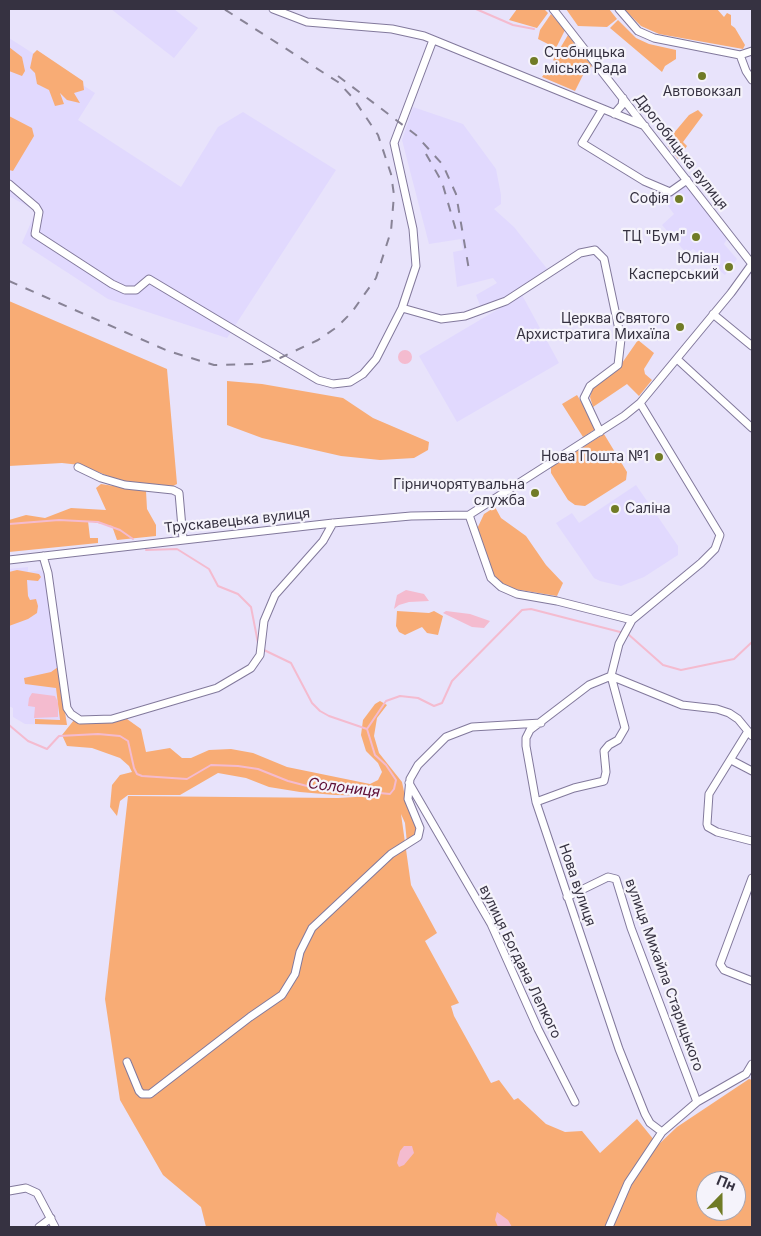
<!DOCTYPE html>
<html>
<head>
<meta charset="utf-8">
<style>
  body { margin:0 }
  #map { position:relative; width:761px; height:1236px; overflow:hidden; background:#e8e3fb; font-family:Inter,sans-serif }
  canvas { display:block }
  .frame { position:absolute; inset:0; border:10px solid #363241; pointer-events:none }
  .north { position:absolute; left:696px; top:1171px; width:50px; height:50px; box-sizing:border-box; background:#f5f3fb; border:1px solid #a9a6b1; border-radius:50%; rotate:22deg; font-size:14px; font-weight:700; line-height:20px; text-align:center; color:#363241 }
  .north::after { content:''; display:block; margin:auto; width:18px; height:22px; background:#707b26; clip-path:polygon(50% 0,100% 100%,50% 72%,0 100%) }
</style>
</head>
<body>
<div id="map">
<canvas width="761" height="1236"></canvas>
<div class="frame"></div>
<div class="north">Пн</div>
</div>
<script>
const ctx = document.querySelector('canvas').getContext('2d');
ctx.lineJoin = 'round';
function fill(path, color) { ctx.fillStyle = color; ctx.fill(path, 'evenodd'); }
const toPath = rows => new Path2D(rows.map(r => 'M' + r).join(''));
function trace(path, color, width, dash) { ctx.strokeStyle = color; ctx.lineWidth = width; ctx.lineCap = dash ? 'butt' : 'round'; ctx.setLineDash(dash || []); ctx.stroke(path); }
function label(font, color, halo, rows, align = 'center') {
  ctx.font = font + ' Inter,sans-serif'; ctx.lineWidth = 4.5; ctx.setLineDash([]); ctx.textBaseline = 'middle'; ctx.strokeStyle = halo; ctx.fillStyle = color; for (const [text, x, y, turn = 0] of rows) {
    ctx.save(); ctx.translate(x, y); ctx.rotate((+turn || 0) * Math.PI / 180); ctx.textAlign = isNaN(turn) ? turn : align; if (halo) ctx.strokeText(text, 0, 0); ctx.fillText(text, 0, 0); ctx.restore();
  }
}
fill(toPath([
  [111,9,174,9,198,28,174,58],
  [9,38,95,93,78,120,181,187,218,127,243,112,336,170,227,338,108,299,22,243,36,211,9,196],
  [413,107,463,124,496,169,501,195,501,204,494,209,514,227,548,270,505,298,481,308,476,295,497,283,493,278,457,287,453,252,463,250,461,239,429,244,402,140],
  [686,184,727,239,724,244,737,259,725,275,693,249,687,254,662,225,674,214,665,202],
  [522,295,559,363,457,422,419,356],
  [636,485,678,546,678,555,644,577,621,586,600,581,594,578,556,523,572,513,579,523],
  [28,567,28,572,40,570,44,573,67,725,25,724,13,717,13,708,9,706,9,569]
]), '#e1d9fe');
fill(toPath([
  [517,9,544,9,548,13,537,28,509,20],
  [566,9,609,9,617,19,607,27,578,26],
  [624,9,717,9,724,17,727,13,731,15,731,25,735,28,745,45,743,49,659,34,641,26],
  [551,14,565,30,556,48,538,39,540,30],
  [618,20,636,38,649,44,676,50,676,59,665,66,662,72,610,28],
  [568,35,592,66,583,75,575,91,542,77,548,69,554,72,559,64,553,60],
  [9,47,22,57,25,71,22,76,9,71],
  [37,50,83,81,84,90,74,93,80,103,67,100,60,93,64,104,55,106,49,90,37,84,35,73,30,68,33,54],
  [698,110,703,115,683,142,687,146,678,159,668,146,668,140,689,115],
  [9,116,32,128,34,136,13,171,9,170],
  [9,301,167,369,177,484,173,486,121,481,80,465,62,463,9,466],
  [638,340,654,353,644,369,645,374,652,380,639,396,627,384,593,407,590,397,593,387,620,366],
  [227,381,262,384,343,398,373,418,429,442,428,450,414,458,380,460,341,456,262,438,227,425],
  [577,395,597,428,583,437,562,404],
  [604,434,627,472,626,480,585,506,575,505,568,500,551,473,551,467],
  [101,484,146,491,147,509,156,525,156,536,117,540,112,526,88,521,90,538,98,538,98,543,9,552,9,520,26,515,45,518,71,508,106,510,96,488],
  [495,507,501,518,526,536,546,565,563,583,557,596,514,589,502,583,494,575,477,529,484,514],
  [17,570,39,574,41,577,38,581,27,580,28,596,30,600,36,599,38,606,37,613,28,619,9,626,9,572],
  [397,611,429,613,434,611,443,616,438,635,427,633,422,627,405,635,399,632,396,626],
  [58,667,67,725,35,724,35,719,60,720,56,688,25,684,24,678,51,672],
  [380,701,387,705,377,718,374,736,379,753,402,782,406,801,416,828,415,837,407,843,405,823,401,814,411,885,437,933,425,941,459,1003,451,1006,454,1016,491,1083,499,1080,514,1100,518,1098,546,1124,565,1132,582,1131,600,1153,637,1119,658,1145,677,1127,749,1079,752,1080,752,1227,206,1227,201,1207,163,1175,120,1100,105,999,128,796,338,798,373,796,335,795,300,792,269,787,246,778,218,773,180,795,128,795,120,801,117,816,110,807,112,785,120,775,132,772,129,766,120,758,92,748,67,746,62,735,74,720,87,723,127,719,141,729,146,752,170,748,182,758,191,758,209,750,231,749,253,753,287,767,370,784,378,780,382,772,378,763,366,751,361,735,363,720,375,704],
  [706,1181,736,1181,736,1211,706,1211]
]), '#f8ac75');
fill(toPath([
  '398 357a7 7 0 1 1 14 0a7 7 0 1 1-14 0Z',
  [406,590,424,594,429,601,409,602,399,605,394,609,397,595],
  [446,611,470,614,490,621,484,628,472,627,443,613],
  [32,693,55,696,58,702,58,717,34,718,35,707,28,706,29,698],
  [404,1146,412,1146,414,1153,404,1165,399,1167,397,1163,400,1151],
  [497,1212,508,1220,512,1227,498,1227,495,1220]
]), '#f4bbcf');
trace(toPath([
  [476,9,513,25,534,29],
  [9,524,59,520,98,522,120,530,133,539],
  [146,550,177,549,209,569,218,586,238,594,251,607,258,643],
  [628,634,663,665,681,670,734,659,752,642],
  [264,650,291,663,312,703,320,711,329,716,367,729],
  [9,725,28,741,47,749,59,736,98,734,120,736,128,741,134,768,137,774,142,776,187,779,211,765,238,766,258,769,288,781,307,786,390,794,394,789,396,780,386,765,375,755,367,729,386,701,400,696,418,698,434,706,442,703,452,681,522,610,531,609,624,633]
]), '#f4bbcf', 2);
const minor = toPath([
  [273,9,307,22,392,29,424,36,645,126],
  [553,9,752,264],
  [619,9,638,31,654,38,740,55,752,51],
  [740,55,746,71,752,80],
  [602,110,582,143,644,181,670,192,687,180],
  [614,114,622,105,623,98],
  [9,184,36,207,39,212,35,234,112,284,125,290,136,290,149,279,318,380,333,384,350,382,363,374,376,359,402,308,416,266,413,229,394,143,433,40],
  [402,308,441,319,465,316,506,301,580,253,595,250,604,259,621,339,618,365,590,386,584,398,600,432],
  [713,314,752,346],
  [677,359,752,428],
  [78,467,101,478,125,485,173,490,179,493,183,539],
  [469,515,491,578,501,587,517,594,557,601,632,620],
  [43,556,48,573,67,708,71,714,80,720,112,719,217,688,251,668,260,655,264,621,275,595,323,541,333,523],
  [9,560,333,523,411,516,469,515,624,416,640,403,731,293,752,264],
  [611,676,589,685,530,730,526,738,526,746,536,802,619,1049,645,1114,650,1123,662,1132],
  [611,676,619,644,632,620,701,563,715,549,720,535,640,403],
  [611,676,682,705,717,709,729,713,738,719,752,736],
  [748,731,709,794,707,824,708,827,717,832,752,841],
  [731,760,752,771],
  [409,783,491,924,538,1029,575,1102],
  [536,802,574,788,604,781,606,772,604,751,609,745,618,740,625,728,611,676],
  [752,878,720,964,724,970,752,981],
  [567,897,608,877,616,879,631,928,697,1102],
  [127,1062,139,1091,142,1094,150,1094,250,1017,282,995,295,974,300,952,312,928,391,854,418,837,420,828,408,799,410,779,418,765,446,737,472,727,541,723],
  [9,1191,26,1188,37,1193,55,1227],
  [39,1227,51,1218],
  [609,1227,628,1183,662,1132,697,1102,746,1074,752,1064]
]);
trace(minor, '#82799c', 9);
trace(minor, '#fff', 7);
trace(toPath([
  [338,76,416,135,443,165,456,194,469,270],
  [426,154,442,182,457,234],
  [9,281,168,351,214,365,255,364,280,358,318,340,337,327,352,312,376,278,391,231,394,195,391,174,378,135,353,98,338,82,224,9]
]), '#888396', 2, [9, 9]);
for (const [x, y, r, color] of [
  [534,61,5,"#707b26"],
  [702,76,5,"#707b26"],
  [679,199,5,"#707b26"],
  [696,237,5,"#707b26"],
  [729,267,5,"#707b26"],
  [680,327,5,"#707b26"],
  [659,457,5,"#707b26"],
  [535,493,5,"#707b26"],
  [615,509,5,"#707b26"]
]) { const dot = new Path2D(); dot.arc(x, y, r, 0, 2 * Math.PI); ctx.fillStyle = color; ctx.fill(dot); trace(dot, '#f5f3fb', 2); }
label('14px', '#363241', '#f5f3fb', [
  ["Стебницька",544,53,"left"],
  ["міська Рада",544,69,"left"],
  ["Автовокзал",702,92,"center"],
  ["Софія",669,199],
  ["ТЦ \"Бум\"",686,237],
  ["Юліан",719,259],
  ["Касперський",719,275],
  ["Церква Святого",670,319],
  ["Архистратига Михаїла",670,335],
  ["Нова Пошта №1",649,457],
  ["Гірничорятувальна",525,485],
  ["служба",525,501],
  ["Саліна",625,509,"left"]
], 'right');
label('14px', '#363241', '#f5f3fb', [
  ["Дрогобицька вулиця",681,152,52],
  ["Трускавецька вулиця",237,521,-6],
  ["Нова вулиця",577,885,71],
  ["вулиця Богдана Лепкого",520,962,64],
  ["вулиця Михайла Старицького",664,975,70]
]);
label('italic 15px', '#5e0f36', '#f5f3fb', [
  ["Солониця",344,788,7]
]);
</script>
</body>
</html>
